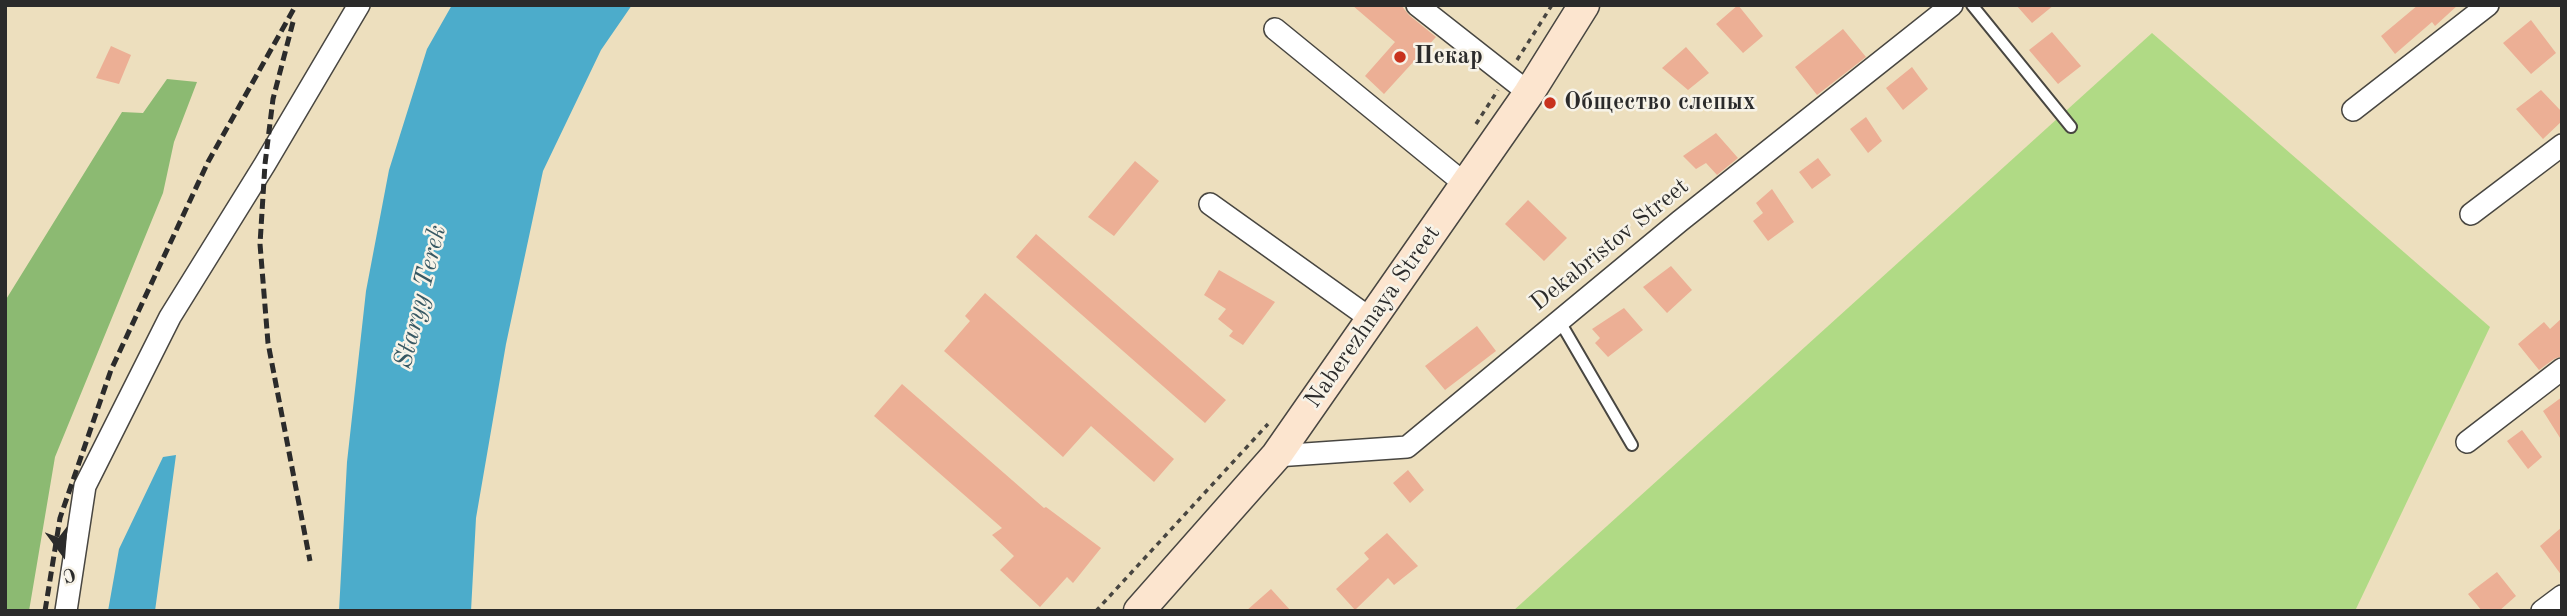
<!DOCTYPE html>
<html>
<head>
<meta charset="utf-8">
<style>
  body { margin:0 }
  #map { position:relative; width:2567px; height:616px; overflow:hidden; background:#eddfbe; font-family:"Old Standard TT",serif }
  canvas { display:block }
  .frame { position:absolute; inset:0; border:7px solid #2b2b2b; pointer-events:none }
  .north { position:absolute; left:28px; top:518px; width:70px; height:70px; -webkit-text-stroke:5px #f7f3e8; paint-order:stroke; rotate:164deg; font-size:19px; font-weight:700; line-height:28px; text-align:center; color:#2b2b2b }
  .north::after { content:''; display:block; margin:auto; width:24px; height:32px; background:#2b2b2b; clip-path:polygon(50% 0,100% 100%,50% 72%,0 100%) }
</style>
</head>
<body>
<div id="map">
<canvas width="2567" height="616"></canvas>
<div class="frame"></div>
<div class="north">С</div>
</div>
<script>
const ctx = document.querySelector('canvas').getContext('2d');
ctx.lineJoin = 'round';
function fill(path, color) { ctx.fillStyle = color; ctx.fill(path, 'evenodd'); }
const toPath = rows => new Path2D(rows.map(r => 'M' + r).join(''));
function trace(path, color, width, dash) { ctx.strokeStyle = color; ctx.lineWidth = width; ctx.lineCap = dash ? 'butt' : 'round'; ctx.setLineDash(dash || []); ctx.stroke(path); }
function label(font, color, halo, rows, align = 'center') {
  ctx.font = font + ' "Old Standard TT",serif'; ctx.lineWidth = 5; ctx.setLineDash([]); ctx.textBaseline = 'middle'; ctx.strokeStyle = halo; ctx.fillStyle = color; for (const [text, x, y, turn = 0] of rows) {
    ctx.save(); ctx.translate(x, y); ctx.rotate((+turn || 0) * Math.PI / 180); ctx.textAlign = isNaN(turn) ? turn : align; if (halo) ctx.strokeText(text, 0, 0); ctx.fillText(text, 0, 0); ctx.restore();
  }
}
fill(toPath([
  [2152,33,2490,327,2355,611,1513,611]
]), '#b0da85');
fill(toPath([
  [167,79,197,82,174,142,163,193,55,457,29,611,5,611,5,301,122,112,143,113]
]), '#8cba72');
fill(toPath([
  [452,5,632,5,601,50,543,171,506,344,476,518,471,611,339,611,347,462,366,291,389,170,427,49],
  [176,455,155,611,108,611,119,549,163,457]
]), '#4caccb');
fill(toPath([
  [1352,5,1401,5,1409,15,1436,37,1384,94,1365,76,1395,42],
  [1738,5,1763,36,1743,53,1716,24],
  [2016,5,2054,5,2032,23],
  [2418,5,2458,5,2435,26,2432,22,2395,54,2381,36],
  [2531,20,2556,53,2531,74,2503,43],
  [1843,29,1866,57,1817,95,1795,67],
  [2052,32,2081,66,2058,84,2029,50],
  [111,46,131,55,119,84,96,78],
  [1686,47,1709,73,1688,90,1662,68],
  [1912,67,1928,89,1903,110,1886,88],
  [2541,90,2562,112,2562,121,2543,139,2516,109],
  [1866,117,1882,141,1868,153,1850,129],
  [1716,133,1738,158,1717,175,1706,163,1696,169,1683,156],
  [1818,158,1831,175,1812,189,1799,172],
  [1135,161,1159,181,1114,236,1088,217],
  [1772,189,1794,222,1768,241,1753,221,1763,213,1756,203],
  [1528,200,1567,238,1544,261,1505,224],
  [1036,234,1226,400,1205,423,1016,257],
  [1671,266,1692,290,1667,313,1643,287],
  [1219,270,1275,302,1243,345,1229,336,1233,331,1218,319,1226,309,1204,295],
  [985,293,1174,459,1154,482,1091,426,1063,457,944,351,970,321,965,316],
  [1624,308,1643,330,1608,357,1595,343,1600,338,1592,329],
  [2562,318,2562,356,2554,359,2539,370,2518,344,2544,322,2550,329],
  [1477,326,1496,351,1445,390,1425,366],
  [902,384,1044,508,1046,507,1101,548,1073,583,1067,577,1040,607,1000,570,1014,556,992,535,1002,528,874,416],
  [2562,397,2562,441,2543,411],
  [2522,430,2542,457,2528,469,2507,441],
  [1408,470,1424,490,1410,503,1393,483],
  [2562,527,2562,576,2540,546],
  [1387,533,1418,566,1394,585,1388,578,1355,610,1336,589,1369,559,1364,553],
  [2497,572,2516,596,2499,611,2482,611,2468,594],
  [1271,589,1291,611,1246,611]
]), '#ecaf95');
const lane = toPath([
  [1972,5,2071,127],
  [1559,320,1632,445]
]);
const street = toPath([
  [1417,5,1529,93],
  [1275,29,1465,184],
  [2353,110,2488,5],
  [1210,204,1371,319],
  [2471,214,2562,145],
  [2467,442,2562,369],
  [1276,456,1407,447,1680,221,1952,5],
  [66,611,85,486,170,317,265,164,359,5],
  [2542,611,2562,596]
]);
const secondary = toPath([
  [1139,611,1276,456,1529,93,1584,5]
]);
trace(lane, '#484641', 14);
trace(street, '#484641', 24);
trace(secondary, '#484641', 33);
trace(toPath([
  [1517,60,1552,5],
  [1476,124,1498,90],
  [1096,611,1268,424]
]), '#484641', 3.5, [5, 5]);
trace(lane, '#fff', 10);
trace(street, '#fff', 21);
trace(secondary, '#fce5cf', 30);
trace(toPath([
  [293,22,273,99,265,164,260,244,268,343,310,561],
  [45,611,60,518,111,370,208,162,296,5]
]), '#2b2b2b', 5, [10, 5]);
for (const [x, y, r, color] of [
  [1400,57,7,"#c8321e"],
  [1550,103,7,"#c8321e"]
]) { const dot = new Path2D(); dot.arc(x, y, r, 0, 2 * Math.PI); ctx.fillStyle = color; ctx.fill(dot); trace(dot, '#f7f3e8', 2.5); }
label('bold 24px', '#2b2b2b', '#f7f3e8', [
  ["Пекар",1414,57],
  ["Общество слепых",1564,103]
], 'left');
label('24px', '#2b2b2b', '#f7f3e8', [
  ["Dekabristov Street",1610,245,-39],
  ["Naberezhnaya Street",1373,317,-55]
]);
label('italic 26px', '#375863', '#f7f3e8', [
  ["Staryy Terek",421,297,-76]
]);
</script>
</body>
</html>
